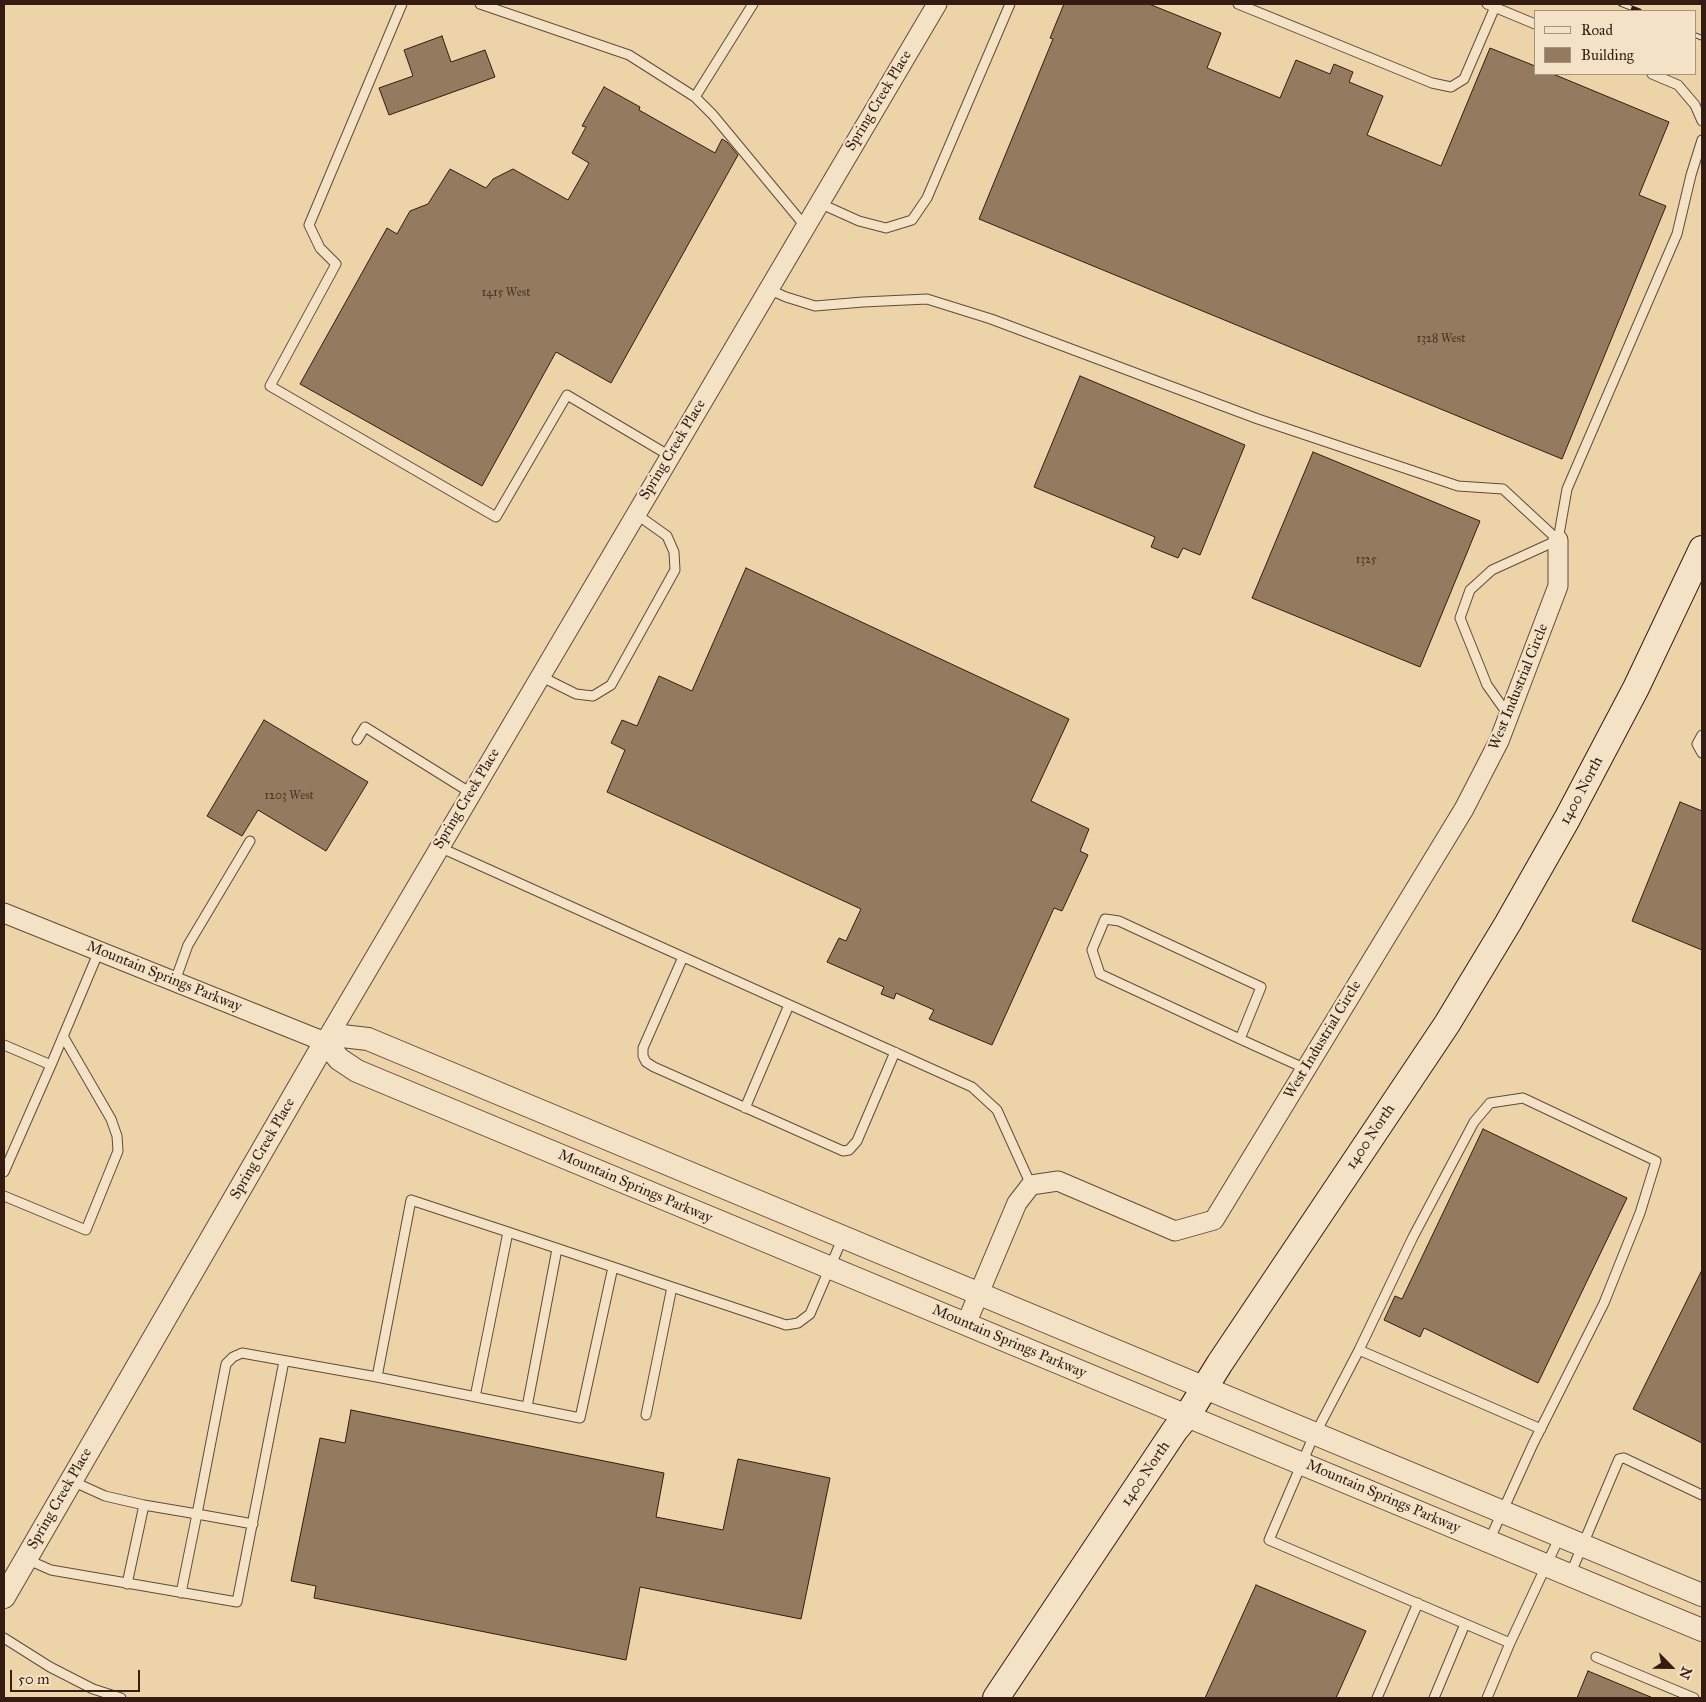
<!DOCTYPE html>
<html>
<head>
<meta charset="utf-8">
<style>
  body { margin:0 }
  #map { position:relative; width:1706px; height:1702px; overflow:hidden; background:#ecd3a8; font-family:"IM FELL Great Primer",serif }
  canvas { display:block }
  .frame { position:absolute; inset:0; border:5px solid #341c12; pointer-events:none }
  .legend { position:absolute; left:1534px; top:10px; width:162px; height:65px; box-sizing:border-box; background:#f3e2c6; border:1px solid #a7937e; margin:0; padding:6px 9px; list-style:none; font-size:15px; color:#341c12 }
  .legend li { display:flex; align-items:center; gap:10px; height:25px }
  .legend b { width:25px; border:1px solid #a7937e }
  .north { position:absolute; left:1646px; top:1642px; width:50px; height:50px; -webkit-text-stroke:4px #f3e2c6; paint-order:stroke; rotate:113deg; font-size:14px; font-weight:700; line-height:20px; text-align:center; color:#341c12 }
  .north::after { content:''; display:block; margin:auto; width:18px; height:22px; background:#341c12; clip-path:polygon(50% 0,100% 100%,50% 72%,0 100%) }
  .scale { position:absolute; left:10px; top:1670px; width:130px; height:22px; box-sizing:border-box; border:2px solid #341c12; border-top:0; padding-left:6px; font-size:15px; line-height:18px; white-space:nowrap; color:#341c12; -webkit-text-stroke:4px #f3e2c6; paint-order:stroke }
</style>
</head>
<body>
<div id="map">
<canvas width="1706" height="1702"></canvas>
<div class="frame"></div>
<ul class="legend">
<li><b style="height:6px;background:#f3e2c6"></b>Road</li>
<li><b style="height:14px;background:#947b60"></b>Building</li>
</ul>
<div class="north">N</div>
<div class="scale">50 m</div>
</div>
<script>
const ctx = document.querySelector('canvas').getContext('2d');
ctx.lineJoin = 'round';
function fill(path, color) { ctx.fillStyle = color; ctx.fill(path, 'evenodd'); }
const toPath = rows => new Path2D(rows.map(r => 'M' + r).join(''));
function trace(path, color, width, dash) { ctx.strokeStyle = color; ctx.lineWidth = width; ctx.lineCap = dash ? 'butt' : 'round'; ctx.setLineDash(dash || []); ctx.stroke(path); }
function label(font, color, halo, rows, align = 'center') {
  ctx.font = font + ' "IM FELL Great Primer",serif'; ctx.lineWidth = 4.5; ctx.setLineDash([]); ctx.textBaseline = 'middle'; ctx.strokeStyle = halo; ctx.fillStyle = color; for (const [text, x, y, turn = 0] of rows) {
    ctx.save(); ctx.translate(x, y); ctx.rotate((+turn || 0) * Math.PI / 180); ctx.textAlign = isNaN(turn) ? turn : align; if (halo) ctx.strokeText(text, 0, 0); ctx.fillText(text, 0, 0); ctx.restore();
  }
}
const building = toPath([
  [1064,4,1149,4,1221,33,1207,68,1280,98,1296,60,1330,74,1334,64,1353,72,1349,82,1383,96,1367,135,1441,166,1490,48,1535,66,1535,74,1553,74,1669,122,1639,195,1666,206,1562,459,979,219,1053,39,1050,38,1064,4],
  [442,36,451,62,485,50,495,77,389,115,379,88,413,76,404,50,442,36],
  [604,87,640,107,639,110,715,153,722,139,727,142,738,155,611,383,556,352,482,486,300,384,387,228,397,234,410,211,428,204,450,169,486,188,493,179,513,169,568,200,589,163,572,153,586,127,582,126,604,87],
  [1080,376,1245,445,1200,555,1183,548,1178,558,1151,547,1155,537,1034,487,1080,376],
  [1313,452,1480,521,1420,667,1252,598,1313,452],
  [746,568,1069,719,1031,801,1089,829,1080,851,1088,855,1062,911,1054,908,992,1045,929,1019,934,1010,896,993,894,999,881,994,884,987,827,962,839,938,846,941,861,909,607,792,625,750,611,743,622,720,637,726,659,676,692,691,746,568],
  [264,720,368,782,326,851,258,810,242,836,207,816,264,720],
  [1680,802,1702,811,1702,950,1632,921,1680,802],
  [1483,1129,1627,1198,1538,1383,1424,1328,1420,1337,1384,1320,1395,1296,1402,1299,1483,1129],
  [1702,1270,1702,1443,1633,1409,1702,1270],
  [351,1410,664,1473,656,1517,723,1530,738,1459,830,1478,801,1619,640,1587,626,1660,314,1598,316,1586,291,1581,320,1438,345,1443,351,1410],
  [1256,1585,1366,1631,1336,1698,1205,1698,1256,1585],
  [1588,1671,1653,1698,1577,1698,1588,1671]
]);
fill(building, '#947b60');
trace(building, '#341c12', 1);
const service = toPath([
  [402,4,309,225,320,248,336,264,270,386,496,517,567,395,670,456],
  [480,4,629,55,695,97,713,115,805,226],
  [1238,4,1432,83,1451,87,1464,79,1495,7],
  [1487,4,1535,24],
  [1652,74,1678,85,1695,105,1702,121],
  [695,97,753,4],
  [819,203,859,221,886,228,912,220,927,198,1010,4],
  [768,289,786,297,815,306,863,302,927,299,991,319,1258,419,1458,486,1503,489,1558,540],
  [1558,540,1567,489,1677,234,1691,175,1702,140],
  [540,676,576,694,593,696,611,685,675,570,674,552,667,536,636,514],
  [1509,716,1487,685,1460,618,1470,590,1492,570,1558,540],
  [1702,735,1697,744,1702,753],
  [357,740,365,727,471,793],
  [439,847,972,1087,997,1110,1031,1185],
  [683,957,643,1048,643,1056,646,1062,654,1067,843,1151,849,1150,857,1141,895,1052],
  [175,981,188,945,250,841],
  [1240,1039,1261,987,1119,921,1105,919,1092,950,1100,974,1240,1039,1306,1069],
  [4,1045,51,1065,99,951],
  [745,1108,789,1005],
  [4,1172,51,1065],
  [4,1196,86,1230,118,1151,117,1136,111,1119,63,1036],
  [613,1267,580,1418,377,1377,411,1200,508,1232,613,1267,672,1287,786,1325,798,1323,810,1314,843,1237],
  [1359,1350,1541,1429],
  [475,1397,508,1232],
  [527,1407,557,1249],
  [646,1415,672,1287],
  [72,1481,105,1496,144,1505,197,1514,226,1364,233,1357,242,1353,377,1377],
  [1489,1541,1533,1444,1604,1303,1640,1213,1656,1161,1523,1098,1490,1103,1474,1122,1413,1237,1359,1350,1311,1442,1269,1540,1510,1643,1560,1536],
  [26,1559,51,1570,237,1602,284,1361],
  [1570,1575,1619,1459,1624,1458,1702,1495],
  [127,1584,144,1505],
  [181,1593,197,1514,253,1524],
  [4,1638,50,1667,93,1689,121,1698],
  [1596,1657,1694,1698],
  [1377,1698,1418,1603],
  [1434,1698,1465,1624],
  [1487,1698,1510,1643]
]);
const minor = toPath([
  [4,913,325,1042,937,4],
  [966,1324,1017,1203,1031,1185,1058,1181,1175,1231,1214,1220,1464,809,1499,741,1558,586,1558,540]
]);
const tertiary = toPath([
  [325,1042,339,1059,357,1071,1702,1630],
  [325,1042,342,1036,368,1039,1702,1595],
  [4,1597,325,1042]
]);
const secondary = toPath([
  [996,1698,1175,1430,1187,1416,1220,1363,1447,1024,1508,923,1567,819,1636,688,1702,549]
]);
trace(service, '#624a38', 11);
trace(minor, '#624a38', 21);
trace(tertiary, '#624a38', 24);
trace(secondary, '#341c12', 28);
trace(service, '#f3e2c6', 9);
trace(minor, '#f3e2c6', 19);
trace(tertiary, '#f3e2c6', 22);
trace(secondary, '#f3e2c6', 26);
const rail = toPath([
  [1621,4,1639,11],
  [1695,35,1702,38]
]);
trace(rail, '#341c12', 5.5);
trace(rail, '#f3e2c6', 4, [11]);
label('12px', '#4c3426', null, [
  ["1415 West",506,293],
  ["1328 West",1441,339],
  ["1325",1366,560],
  ["1203 West",289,796]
]);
label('15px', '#341c12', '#f3e2c6', [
  ["Spring Creek Place",879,101,-59],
  ["Spring Creek Place",673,450,-59],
  ["West Industrial Circle",1519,687,-68],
  ["1400 North",1582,791,-62],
  ["Spring Creek Place",467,799,-59],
  ["Mountain Springs Parkway",164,977,22],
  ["West Industrial Circle",1323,1040,-59],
  ["1400 North",1371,1137,-56],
  ["Spring Creek Place",263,1149,-60],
  ["Mountain Springs Parkway",635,1187,23],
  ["Mountain Springs Parkway",1009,1342,23],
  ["1400 North",1146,1474,-56],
  ["Mountain Springs Parkway",1383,1497,23],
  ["Spring Creek Place",60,1499,-60]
]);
</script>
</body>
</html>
